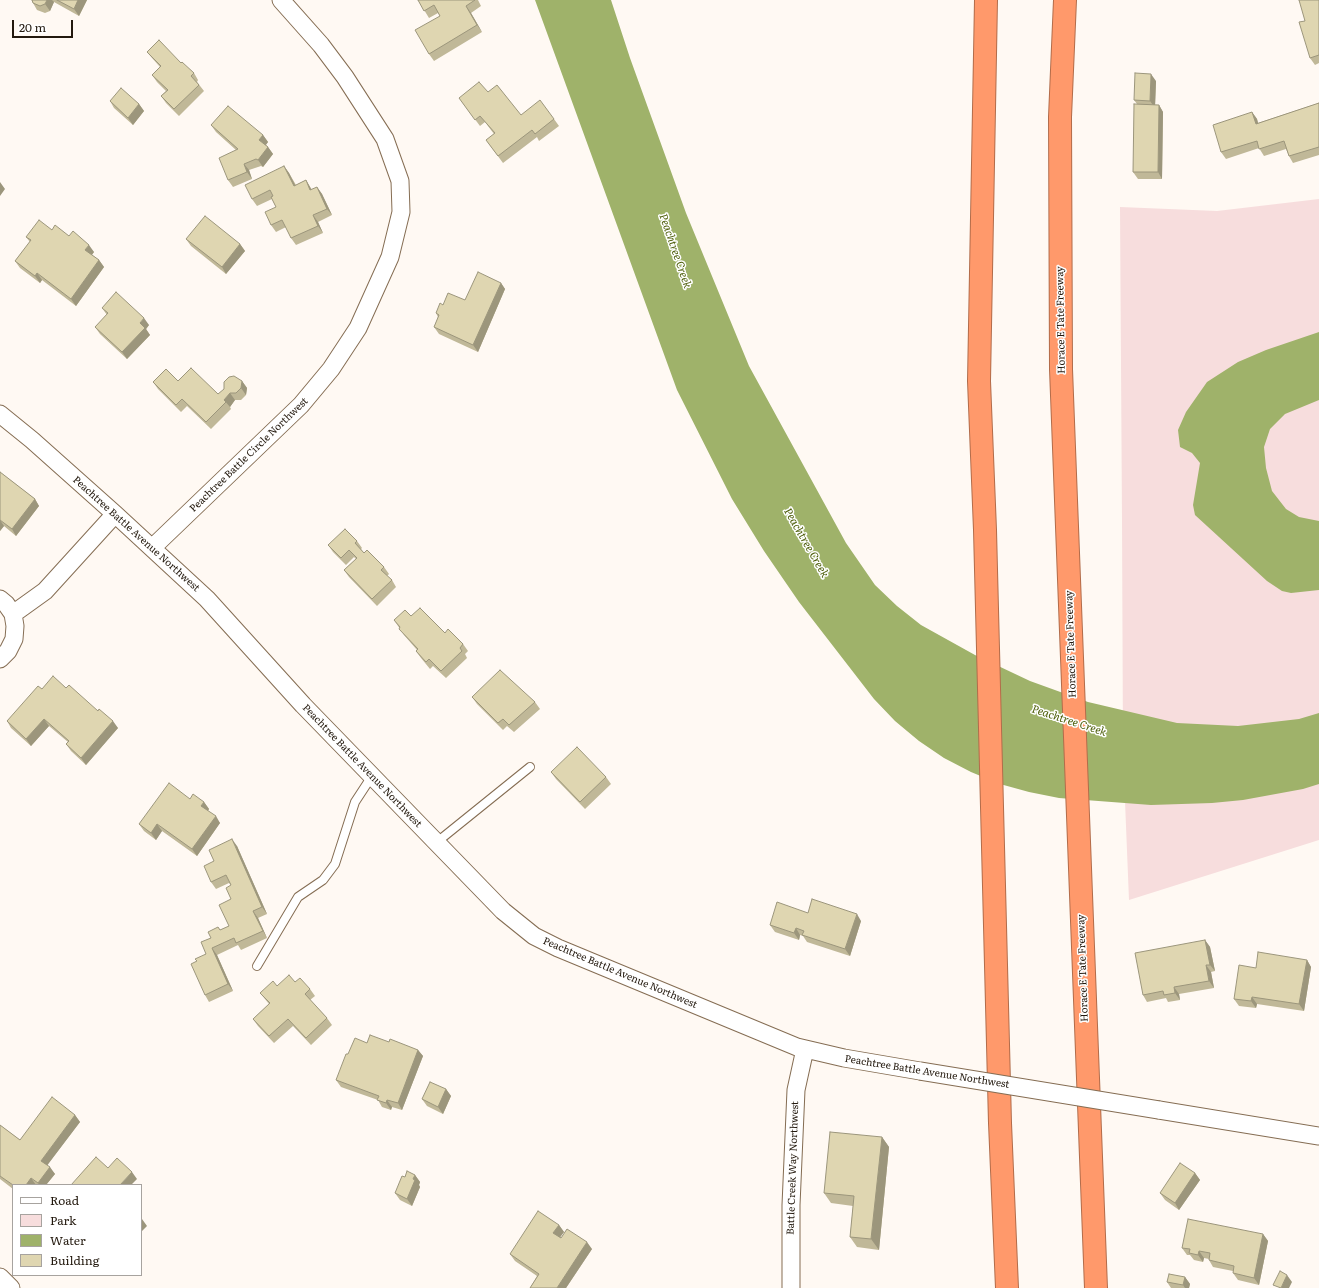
<!DOCTYPE html>
<html>
<head>
<meta charset="utf-8">
<style>
  body { margin:0 }
  #map { position:relative; width:1319px; height:1288px; overflow:hidden; background:#fff9f3; font-family:Literata,serif }
  canvas { display:block }
  .legend { position:absolute; left:12px; top:1184px; width:130px; height:92px; box-sizing:border-box; background:#fff; border:1px solid #a7a39f; margin:0; padding:5px 7px; list-style:none; font-size:12px; color:#23190e }
  .legend li { display:flex; align-items:center; gap:8px; height:20px }
  .legend b { width:20px; border:1px solid #a7a39f }
  .scale { position:absolute; left:12px; top:20px; width:61px; height:18px; box-sizing:border-box; border:2px solid #23190e; border-top:0; padding-left:5px; font-size:12px; line-height:14px; white-space:nowrap; color:#23190e; -webkit-text-stroke:3px #fff; paint-order:stroke }
</style>
</head>
<body>
<div id="map">
<canvas width="1319" height="1288"></canvas>
<ul class="legend">
<li><b style="height:5px;background:#fff"></b>Road</li>
<li><b style="height:11px;background:#f7dddd"></b>Park</li>
<li><b style="height:11px;background:#9fb26a"></b>Water</li>
<li><b style="height:11px;background:#dfd6b1"></b>Building</li>
</ul>
<div class="scale">20 m</div>
</div>
<script>
const ctx = document.querySelector('canvas').getContext('2d');
ctx.lineJoin = 'round';
function fill(path, color) { ctx.fillStyle = color; ctx.fill(path, 'evenodd'); }
const toPath = rows => new Path2D(rows.map(r => 'M' + r).join(''));
function trace(path, color, width, dash) { ctx.strokeStyle = color; ctx.lineWidth = width; ctx.lineCap = dash ? 'butt' : 'round'; ctx.setLineDash(dash || []); ctx.stroke(path); }
function label(font, color, halo, rows, align = 'center') {
  ctx.font = font + ' Literata,serif'; ctx.lineWidth = 3; ctx.setLineDash([]); ctx.textBaseline = 'middle'; ctx.strokeStyle = halo; ctx.fillStyle = color; for (const [text, x, y, turn = 0] of rows) {
    ctx.save(); ctx.translate(x, y); ctx.rotate((+turn || 0) * Math.PI / 180); ctx.textAlign = isNaN(turn) ? turn : align; if (halo) ctx.strokeText(text, 0, 0); ctx.fillText(text, 0, 0); ctx.restore();
  }
}
fill(toPath([
  [1319,199,1319,840,1129,900,1123,752,1122,521,1120,207,1217,211]
]), '#f7dddd');
fill(toPath([
  [535,0,611,0,630,58,686,213,749,366,846,543,875,585,897,606,921,625,975,655,1030,681,1088,702,1177,723,1238,726,1299,719,1319,713,1319,784,1303,789,1243,800,1212,803,1151,805,1059,798,1029,792,1000,784,971,772,944,758,919,741,895,721,874,699,799,602,764,551,732,499,677,390],
  [1319,332,1319,400,1285,414,1270,429,1264,447,1266,468,1272,491,1286,509,1299,517,1319,521,1319,590,1291,593,1282,591,1267,581,1195,515,1193,505,1200,463,1192,453,1180,447,1178,430,1186,412,1207,382,1238,362,1266,350]
]), '#9fb26a');
const lane = toPath([
  [437,842,530,767],
  [257,966,298,897,323,880,335,864,355,802,372,776]
]);
const street = toPath([
  [0,414,32,440,115,514,207,599,303,705,503,911,534,936,558,948,797,1047,844,1058,920,1071],
  [152,548,301,405,331,369,358,328,390,257,401,212,400,181,385,139,345,77,321,45,281,0],
  [0,599,6,604,13,614,15,626,14,639,8,651,0,659],
  [13,614,45,591,115,514],
  [1159,1110,1319,1136],
  [0,1277,11,1288],
  [791,1288,791,1205,796,1090,805,1049]
]);
const highway = toPath([
  [986,0,979,381,985,530,1000,1123,1007,1288],
  [1065,0,1060,117,1061,369,1096,1288]
]);
trace(lane, '#856d53', 10);
trace(street, '#856d53', 19);
trace(highway, '#b26c4a', 24);
trace(lane, '#fff', 8);
trace(street, '#fff', 17);
trace(highway, '#ff996b', 22);
const streetBridge = toPath([
  [920,1071,1159,1110]
]);
trace(streetBridge, '#856d53', 19, []);
trace(streetBridge, '#fff', 17);
fill(toPath([
  [32,0,87,0,79,16,54,2,50,11,45,13,37,10,33,3],
  [418,0,478,0,481,6,471,13,482,32,434,61,429,54,440,16,438,13,429,18],
  [1319,0,1319,63,1315,65,1310,58,1305,21],
  [147,52,181,63,194,73,198,80,197,82,204,91,179,116,166,103,161,96,166,91,157,82,152,75,160,67,152,58],
  [1156,81,1155,105,1159,105,1163,112,1162,179,1138,179,1133,172,1137,104,1134,100],
  [488,92,521,115,554,119,559,126,539,141,537,137,503,163,486,140,494,134,485,122,480,126,459,98],
  [110,101,139,104,144,111,133,125,114,108],
  [1319,103,1319,155,1293,163,1289,156,1286,149,1264,156,1259,148,1226,159,1221,152,1252,112,1257,119,1258,123],
  [211,125,263,135,268,142,266,145,268,147,273,154,263,167,261,166,249,170,252,179,233,187,228,180,236,150,216,132],
  [284,166,289,173,296,185,306,180,312,190,317,187,322,194,332,215,318,222,323,233,296,245,291,238,286,227,276,232,271,225,276,207,272,199,257,206,252,199],
  [52,230,69,236,94,252,92,255,99,260,104,267,76,306,42,280,40,283,20,268,15,261,30,242,26,237],
  [186,239,240,244,245,251,226,274,191,246],
  [501,283,505,289,478,352,439,334,434,327,438,317,436,313,443,305,465,300],
  [102,308,149,325,146,329,150,335,127,359,100,334,95,327,107,315],
  [242,381,247,388,246,395,241,400,235,400,230,407,231,409,211,429,187,406,181,412,158,389,153,382,218,394],
  [0,472,35,499,39,506,16,536,4,526,0,531],
  [357,541,362,548,361,549,364,553,384,567,389,574,387,576,392,580,396,587,377,606,349,577,344,570,356,559,354,557,346,565,333,552,328,545],
  [411,616,445,633,463,644,468,651,465,654,467,658,446,678,433,666,430,669,421,658,416,651,417,650,404,635,394,620],
  [66,688,118,728,86,765,71,751,66,744,68,742,49,726,31,746,11,728,7,721,42,689],
  [472,697,535,702,540,709,514,732,507,726,503,730,477,704],
  [551,772,606,777,611,784,585,809,556,779],
  [190,799,204,802,209,809,208,811,220,823,197,856,162,831,156,840,144,831,139,824],
  [237,846,267,914,258,918,267,938,241,950,238,945,217,955,233,991,209,1002,205,995,197,961,206,954,211,938,218,927,220,930,229,926,231,899,231,885,229,883,216,889,211,882,214,861],
  [808,913,861,921,850,956,807,942,803,936,800,935,799,940,775,932,770,925],
  [1205,940,1210,947,1215,971,1211,972,1214,988,1179,994,1180,1000,1168,1002,1166,998,1147,1002,1143,995],
  [1307,960,1311,967,1304,1011,1257,1004,1256,1008,1239,1006,1234,999,1256,968],
  [295,982,310,989,315,996,310,1000,327,1018,332,1025,311,1045,293,1026,274,1043,258,1026,253,1019,269,1004,260,993,277,986],
  [389,1042,418,1050,423,1056,402,1110,392,1107,391,1110,382,1107,378,1100,341,1087,336,1080,348,1054,367,1043],
  [446,1089,451,1096,443,1114,427,1106,422,1099],
  [75,1115,80,1122,47,1165,55,1174,46,1185,13,1185,13,1189,0,1179,0,1125,20,1140],
  [882,1137,889,1147,879,1250,857,1247,850,1237,853,1206,831,1203,824,1193],
  [1195,1173,1200,1180,1179,1210,1165,1200,1160,1193],
  [415,1175,420,1182,419,1185,420,1187,412,1206,400,1200,395,1193,405,1177],
  [559,1225,564,1232,560,1237,592,1249,566,1288,530,1288,537,1276,515,1261,510,1254],
  [1263,1234,1268,1241,1259,1285,1238,1280,1233,1273,1233,1271,1213,1267,1209,1260,1209,1259,1204,1258,1203,1262,1194,1260,1190,1255,1187,1255,1182,1248],
  [1185,1277,1190,1284,1189,1288,1171,1288,1167,1282]
]), '#c0b898');
fill(toPath([
  [47,0,52,0,54,2,50,11,45,4],
  [78,0,87,0,79,16,74,9],
  [466,6,471,13,482,32,477,25],
  [1151,74,1156,81,1155,108,1150,101],
  [139,104,144,111,133,125,128,118],
  [1159,105,1163,112,1162,179,1158,172],
  [1252,112,1257,119,1260,131,1256,124],
  [263,135,268,142,264,147,259,140],
  [268,147,273,154,263,167,258,160],
  [244,164,249,170,252,179,247,172],
  [284,166,289,173,299,193,294,186],
  [306,180,310,187,315,197,310,190],
  [0,182,5,189,0,196],
  [317,187,322,194,332,215,327,209],
  [313,215,318,222,323,233,318,226],
  [240,244,245,251,226,274,222,267],
  [89,245,94,252,90,257,85,250],
  [99,260,104,267,76,306,71,299],
  [37,273,42,280,40,283,35,276],
  [501,283,505,289,478,352,473,345],
  [144,318,149,325,146,329,150,335,127,359,122,352,140,323],
  [242,381,247,388,246,395,241,388],
  [230,393,235,400,230,407,224,400],
  [35,499,39,506,16,536,12,529],
  [0,520,4,526,0,531],
  [44,719,49,726,31,746,26,739],
  [113,721,118,728,86,765,81,758],
  [204,802,209,809,206,813,201,806],
  [216,816,220,823,197,856,192,849],
  [157,824,162,831,156,840,151,833],
  [232,839,237,846,267,914,262,907],
  [253,911,258,918,267,938,263,931],
  [857,914,861,921,850,956,845,949],
  [796,928,800,935,799,940,794,933],
  [1205,940,1210,947,1215,971,1210,965],
  [212,948,217,955,233,991,228,984],
  [1307,960,1311,967,1304,1011,1299,1004],
  [1206,965,1211,972,1214,988,1209,981],
  [1174,987,1179,994,1180,1000,1175,993],
  [1252,997,1257,1004,1256,1008,1251,1001],
  [418,1050,423,1056,402,1110,398,1103],
  [446,1089,451,1096,443,1114,438,1107],
  [387,1100,392,1107,391,1110,386,1103],
  [75,1115,80,1122,46,1167,41,1161],
  [882,1137,889,1147,879,1250,871,1239],
  [50,1167,55,1174,46,1185,39,1185,38,1183],
  [132,1172,137,1179,131,1185,120,1185],
  [1195,1173,1200,1180,1179,1210,1175,1203],
  [415,1175,420,1182,419,1185,420,1187,412,1206,407,1199],
  [31,1178,36,1185,26,1185],
  [142,1219,147,1226,141,1232,141,1220],
  [559,1225,564,1232,558,1240,553,1233],
  [1263,1234,1268,1241,1259,1285,1254,1278],
  [587,1242,592,1249,566,1288,557,1288],
  [1199,1251,1204,1258,1203,1262,1198,1255],
  [1287,1275,1292,1282,1289,1288,1281,1288],
  [1185,1277,1190,1284,1189,1288,1185,1288,1183,1285]
]), '#9c967c');
const building = toPath([
  [32,0,47,0,45,4,40,6,33,3,32,0],
  [57,0,78,0,74,9,57,0],
  [418,0,475,0,466,6,477,25,429,54,415,30,440,16,434,5,424,11,418,0],
  [1299,0,1319,0,1319,55,1310,58,1299,22,1305,21,1299,0],
  [159,40,181,63,182,62,194,73,191,76,199,85,174,109,161,96,168,90,152,75,161,66,147,52,159,40],
  [1135,73,1151,74,1150,101,1134,100,1135,73],
  [479,82,488,92,497,85,521,115,540,100,554,119,535,134,532,130,498,156,486,140,495,133,480,116,475,120,459,98,479,82],
  [121,88,139,104,128,118,110,101,121,88],
  [1319,103,1319,147,1289,156,1284,141,1259,149,1257,141,1221,152,1213,125,1252,112,1256,124,1319,103],
  [1134,104,1159,105,1158,172,1133,172,1134,104],
  [228,106,263,135,259,140,268,147,258,160,256,159,244,164,247,172,228,180,219,158,238,149,211,125,228,106],
  [284,166,294,186,306,180,310,190,317,187,327,209,313,215,318,226,291,238,282,220,271,225,265,212,276,207,271,197,273,196,270,190,252,199,245,185,284,166],
  [205,216,240,244,222,267,186,239,205,216],
  [39,220,52,230,55,225,69,236,73,231,89,245,85,250,99,260,71,299,37,273,35,276,15,261,31,240,26,237,39,220],
  [478,272,501,283,473,345,434,327,439,315,436,313,440,303,443,305,448,293,465,300,478,272],
  [116,292,144,318,140,323,145,328,122,352,95,327,108,313,102,308,116,292],
  [191,368,218,394,224,389,224,382,229,377,234,376,242,381,241,388,236,393,230,393,224,400,226,402,206,422,182,399,176,405,153,382,166,369,178,381,191,368],
  [0,472,35,499,12,529,0,520,0,472],
  [345,529,357,541,355,543,364,553,367,550,384,567,381,570,392,580,372,599,344,570,357,558,349,550,341,558,328,545,345,529],
  [420,608,445,633,448,629,463,644,460,648,462,651,441,671,429,659,426,662,416,651,418,649,399,629,400,627,394,620,405,610,411,616,420,608],
  [500,670,535,702,509,725,503,719,498,723,472,697,500,670],
  [53,676,66,688,69,685,98,711,99,709,113,721,81,758,66,744,69,741,44,719,26,739,7,721,38,686,42,689,53,676],
  [577,747,606,777,580,802,551,772,577,747],
  [169,783,190,799,193,794,204,802,201,806,216,816,192,849,157,824,151,833,139,824,169,783],
  [232,839,262,907,253,911,263,931,236,943,234,938,212,948,228,984,205,995,191,964,197,961,195,959,206,954,201,942,211,938,208,932,218,927,220,930,229,926,219,905,231,899,226,888,231,885,226,875,211,882,204,866,214,861,209,850,232,839],
  [812,899,857,914,845,949,802,935,804,931,796,928,794,933,770,925,777,902,808,913,812,899],
  [1205,940,1210,965,1206,965,1209,981,1174,987,1175,993,1164,995,1163,991,1143,995,1135,953,1205,940],
  [1258,952,1307,960,1299,1004,1252,997,1251,1001,1234,999,1239,965,1256,968,1258,952],
  [289,975,295,982,300,978,310,989,305,994,327,1018,306,1038,288,1019,269,1036,253,1019,270,1003,260,993,273,981,277,986,289,975],
  [370,1035,389,1042,390,1039,418,1050,398,1103,387,1100,386,1103,377,1100,379,1096,336,1080,346,1054,348,1054,355,1038,367,1043,370,1035],
  [430,1082,446,1089,438,1107,422,1099,430,1082],
  [52,1097,75,1115,41,1161,50,1167,38,1183,31,1178,26,1185,13,1185,0,1176,0,1125,20,1140,52,1097],
  [830,1132,882,1137,871,1239,850,1237,854,1196,824,1193,830,1132],
  [96,1157,108,1168,117,1158,132,1172,120,1185,71,1185,96,1157],
  [1180,1163,1195,1173,1175,1203,1160,1193,1180,1163],
  [407,1171,415,1175,413,1179,415,1180,407,1199,395,1193,402,1176,405,1177,407,1171],
  [538,1211,559,1225,553,1233,561,1238,567,1229,587,1242,557,1288,530,1288,539,1274,510,1254,538,1211],
  [1188,1219,1263,1234,1254,1278,1233,1273,1234,1266,1209,1260,1210,1253,1199,1251,1198,1255,1189,1253,1190,1249,1182,1248,1188,1219],
  [1280,1271,1287,1275,1281,1288,1273,1285,1280,1271],
  [1169,1274,1185,1277,1183,1285,1167,1282,1169,1274]
]);
fill(building, '#dfd6b1');
trace(building, '#9c967c', 1);
label('10px', '#23190e', '#fff', [
  ["Horace E Tate Freeway",1061,320,-91],
  ["Peachtree Battle Circle Northwest",249,455,-44],
  ["Peachtree Battle Avenue Northwest",136,534,42],
  ["Horace E Tate Freeway",1071,644,-92],
  ["Peachtree Battle Avenue Northwest",362,766,46],
  ["Horace E Tate Freeway",1083,968,-92],
  ["Peachtree Battle Avenue Northwest",620,973,23],
  ["Peachtree Battle Avenue Northwest",927,1072,9],
  ["Battle Creek Way Northwest",793,1168,-88]
]);
label('italic 11px', '#4c5d08', '#fff', [
  ["Peachtree Creek",675,251,71],
  ["Peachtree Creek",806,543,60],
  ["Peachtree Creek",1069,721,18]
]);
</script>
</body>
</html>
